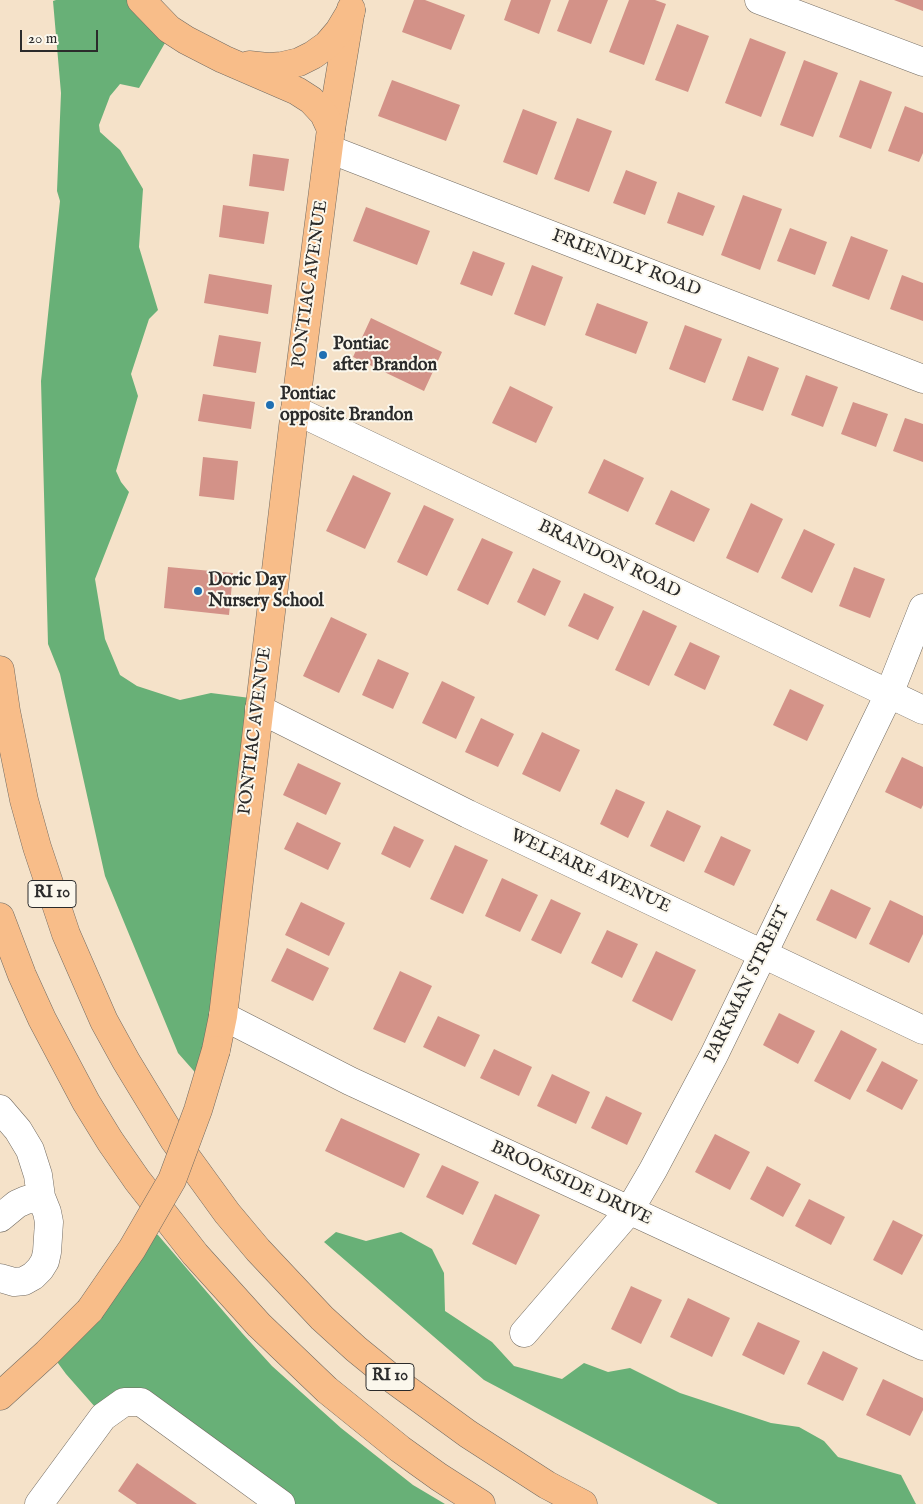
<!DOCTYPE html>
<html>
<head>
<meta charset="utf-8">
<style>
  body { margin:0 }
  #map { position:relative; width:923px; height:1504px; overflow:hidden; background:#f5e2c9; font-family:"IM FELL English",serif }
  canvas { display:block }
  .scale { position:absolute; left:20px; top:30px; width:78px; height:22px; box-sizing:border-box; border:2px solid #2b2b2b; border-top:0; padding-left:6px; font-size:15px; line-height:18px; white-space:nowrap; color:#2b2b2b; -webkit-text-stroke:4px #fbf7ec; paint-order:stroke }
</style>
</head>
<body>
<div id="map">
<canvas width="923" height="1504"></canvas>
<div class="scale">20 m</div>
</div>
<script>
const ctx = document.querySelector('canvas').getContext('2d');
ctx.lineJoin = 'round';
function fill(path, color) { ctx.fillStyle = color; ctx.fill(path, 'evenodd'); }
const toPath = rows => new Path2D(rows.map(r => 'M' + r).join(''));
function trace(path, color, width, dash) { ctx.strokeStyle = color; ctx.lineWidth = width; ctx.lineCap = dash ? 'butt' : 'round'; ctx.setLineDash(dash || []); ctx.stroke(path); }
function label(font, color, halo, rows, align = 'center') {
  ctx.font = font + ' "IM FELL English",serif'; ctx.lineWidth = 4; ctx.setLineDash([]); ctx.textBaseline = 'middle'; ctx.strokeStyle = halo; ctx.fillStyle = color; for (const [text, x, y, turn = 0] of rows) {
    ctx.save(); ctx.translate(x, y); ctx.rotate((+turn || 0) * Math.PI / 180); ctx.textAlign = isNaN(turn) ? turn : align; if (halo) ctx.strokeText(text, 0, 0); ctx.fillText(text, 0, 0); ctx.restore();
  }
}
fill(toPath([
  [56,0,139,0,169,36,139,88,120,84,110,96,99,125,100,132,120,150,143,189,139,247,158,310,149,319,131,374,138,396,116,471,121,482,129,492,95,579,105,639,120,675,137,686,180,700,211,693,258,699,208,1087,178,1053,105,876,60,674,48,644,41,381,60,201,57,191,61,93,53,1],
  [152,1231,158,1235,242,1333,272,1366,341,1428,413,1485,445,1504,285,1504,134,1405,103,1416,66,1374,55,1359],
  [336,1232,366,1241,401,1232,432,1249,444,1273,445,1311,492,1342,514,1366,562,1379,584,1363,608,1372,630,1368,680,1393,771,1423,799,1427,824,1441,838,1457,901,1475,916,1504,718,1504,484,1380,324,1242]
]), '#68b077');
fill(toPath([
  [414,0,425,0,465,15,451,50,402,32],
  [511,0,551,0,539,34,504,20],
  [569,0,608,0,591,44,557,31],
  [629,0,655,0,666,4,644,65,609,52],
  [894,0,923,0,923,11],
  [677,24,709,36,688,92,655,80],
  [750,38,786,52,761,117,725,103],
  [804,60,838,73,813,137,780,125],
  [392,80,460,105,446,141,378,116],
  [860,80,892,92,871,149,839,137],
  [905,106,923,113,923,153,919,162,888,151],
  [523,109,557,122,537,175,503,162],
  [577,118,612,131,589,192,554,179],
  [253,154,289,159,284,191,249,186],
  [626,170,657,182,645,215,613,203],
  [678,192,715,206,703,236,667,223],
  [743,195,782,209,760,270,721,255],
  [223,205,269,212,264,244,219,237],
  [366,207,430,231,417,265,353,241],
  [790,228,827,242,815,275,777,261],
  [851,236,888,250,869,300,832,286],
  [473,251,505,263,492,296,460,284],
  [532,265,563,277,545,326,514,314],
  [209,274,272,285,268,314,204,303],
  [902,275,923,283,923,321,890,309],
  [597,303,648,322,636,354,585,335],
  [371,318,442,352,424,391,353,357],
  [685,325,722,339,705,383,669,369],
  [219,335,261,342,256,373,213,366],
  [748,356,779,368,763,411,732,400],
  [806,375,838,387,823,427,791,415],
  [510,386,553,407,536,443,492,423],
  [203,394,255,402,251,429,198,421],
  [853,402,888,414,876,447,841,434],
  [905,418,923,424,923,462,893,451],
  [203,457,238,461,234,500,199,496],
  [604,459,644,478,628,512,588,493],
  [353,475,391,493,365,549,326,531],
  [671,490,710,509,694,542,655,524],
  [751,503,783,519,758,573,726,558],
  [424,505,454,519,427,576,397,562],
  [804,529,835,544,812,593,781,578],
  [482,538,513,552,488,605,457,590],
  [168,567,233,573,229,615,164,608],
  [854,567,885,579,870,618,839,606],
  [533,568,561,581,545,616,517,602],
  [584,593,614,607,598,640,568,626],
  [643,610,677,626,649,686,615,670],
  [331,617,367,634,339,693,303,676],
  [690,642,720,656,705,690,674,675],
  [378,659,409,673,393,709,362,695],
  [442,681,475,697,456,739,422,723],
  [790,689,824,705,807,741,773,725],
  [481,718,514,734,498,767,465,752],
  [542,732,580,750,560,792,522,774],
  [902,757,923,767,923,805,921,809,885,792],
  [298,763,341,783,326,815,283,795],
  [616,789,645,802,628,838,600,824],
  [667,810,701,826,684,862,650,846],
  [297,822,341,843,328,870,284,849],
  [394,826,424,840,410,868,381,854],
  [721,836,751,850,734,886,704,872],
  [455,845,488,860,463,914,430,899],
  [502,878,538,895,520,932,485,916],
  [831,889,871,908,856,939,816,920],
  [551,899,581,913,561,954,531,940],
  [890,900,923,916,923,934,909,963,869,944],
  [301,902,345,923,329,956,285,935],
  [607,930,638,944,622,978,591,963],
  [287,948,329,968,313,1001,271,981],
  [656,951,696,970,672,1021,632,1001],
  [400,971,432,986,405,1043,373,1029],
  [779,1013,815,1031,798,1064,763,1045],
  [438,1016,480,1035,465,1067,423,1047],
  [841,1030,877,1049,850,1100,814,1081],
  [494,1049,532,1067,519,1096,480,1078],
  [882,1061,918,1080,902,1110,866,1091],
  [552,1074,590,1092,576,1124,537,1106],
  [606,1096,642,1113,627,1145,591,1128],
  [341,1118,420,1154,404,1188,325,1151],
  [715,1134,750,1152,730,1190,695,1172],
  [442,1165,479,1182,463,1215,426,1197],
  [767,1166,801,1184,783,1217,750,1199],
  [495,1194,540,1215,516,1265,472,1244],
  [809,1199,845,1217,831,1245,795,1226],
  [893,1220,923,1235,902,1275,873,1260],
  [631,1286,662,1300,641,1344,611,1329],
  [688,1298,730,1318,712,1357,670,1337],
  [758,1322,800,1341,784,1375,742,1355],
  [823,1351,858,1368,843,1401,807,1384],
  [883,1379,923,1398,923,1410,910,1436,866,1415],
  [137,1463,197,1504,137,1504,118,1491]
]), '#d39288');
const minor = toPath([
  [759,0,923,62],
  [329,149,923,379],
  [295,410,923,710],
  [259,709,468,814,923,1030],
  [223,1016,350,1081,923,1346],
  [0,1109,18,1130,30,1150,38,1175,41,1197,47,1212,49,1222,47,1252,45,1261,40,1269,33,1276,24,1281,14,1282,0,1278],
  [0,1218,17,1204,26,1200,41,1197],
  [524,1333,629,1211,653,1170,714,1055,889,694,923,608],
  [39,1504,103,1417,124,1402,141,1402,281,1504]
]);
const major = toPath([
  [216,1050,223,1016,295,410,331,129,351,9],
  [0,1396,47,1353,90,1310]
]);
const highway = toPath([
  [141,0,169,29,186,40,223,59,297,91,311,100,324,114,331,129],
  [249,65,268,67,282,66,299,62,313,55,327,45,339,31,351,11],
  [0,670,6,711,24,800,37,847,66,934,104,1021,126,1061,174,1140,227,1213,258,1250,322,1318,356,1349,394,1380,468,1434,547,1485,583,1504],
  [0,917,22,975,42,1019,86,1102,110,1141,137,1180,195,1254,259,1325,327,1390,400,1449,439,1477,481,1504]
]);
trace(minor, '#726b62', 29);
trace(major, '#726b62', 29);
trace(highway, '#726b62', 29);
trace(minor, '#fff', 28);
trace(major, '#f8bd89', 28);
trace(highway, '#f8bd89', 28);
const majorBridge = toPath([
  [90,1310,132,1249,172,1180,198,1110,216,1050]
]);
trace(majorBridge, '#726b62', 29, []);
trace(majorBridge, '#f8bd89', 28);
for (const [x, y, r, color] of [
  [323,355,5,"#1f6fb2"],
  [270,405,5,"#1f6fb2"],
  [198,591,5,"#1f6fb2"]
]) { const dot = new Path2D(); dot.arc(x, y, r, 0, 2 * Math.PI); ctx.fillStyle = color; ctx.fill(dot); trace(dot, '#fbf7ec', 2); }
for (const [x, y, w] of [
  [52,894,48],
  [390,1377,48]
]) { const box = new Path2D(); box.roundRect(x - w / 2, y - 13.5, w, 27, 4); ctx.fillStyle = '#fbf7ec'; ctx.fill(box); trace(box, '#2b2b2b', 1); }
label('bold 16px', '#2b2b2b', null, [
  ["RI 10",52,894],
  ["RI 10",390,1377]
]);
label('18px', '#2b2b2b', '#fbf7ec', [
  ["FRIENDLY ROAD",626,264,21],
  ["PONTIAC AVENUE",311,284,-82],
  ["BRANDON ROAD",609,560,26],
  ["PONTIAC AVENUE",256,731,-83],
  ["WELFARE AVENUE",590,872,25],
  ["PARKMAN STREET",748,985,-64],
  ["BROOKSIDE DRIVE",571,1184,25]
]);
label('bold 18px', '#2b2b2b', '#fbf7ec', [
  ["Pontiac",333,345],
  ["after Brandon",333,366],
  ["Pontiac",280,395],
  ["opposite Brandon",280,416],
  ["Doric Day",208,581],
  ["Nursery School",208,602]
], 'left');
</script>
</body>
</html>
